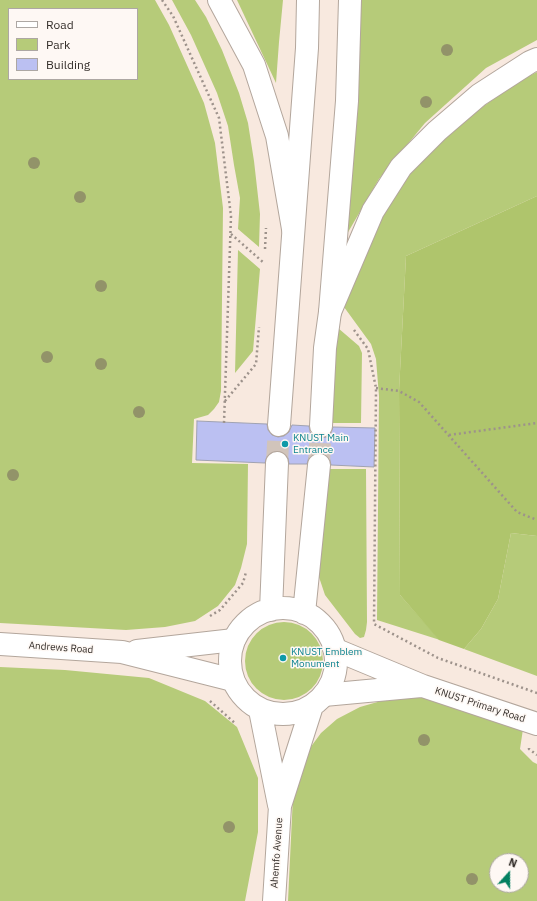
<!DOCTYPE html>
<html>
<head>
<meta charset="utf-8">
<style>
  body { margin:0 }
  #map { position:relative; width:537px; height:901px; overflow:hidden; background:#f8e9df; font-family:"IBM Plex Sans",sans-serif }
  canvas { display:block }
  .legend { position:absolute; left:8px; top:8px; width:130px; height:72px; box-sizing:border-box; background:#fef8f4; border:1px solid #ada7a3; margin:0; padding:5px 7px; list-style:none; font-size:12px; color:#342e2a }
  .legend li { display:flex; align-items:center; gap:8px; height:20px }
  .legend b { width:20px; border:1px solid #ada7a3 }
  .north { position:absolute; left:489px; top:853px; width:40px; height:40px; box-sizing:border-box; background:#fef8f4; border:1px solid #ada7a3; border-radius:50%; rotate:21deg; font-size:11px; font-weight:700; line-height:16px; text-align:center; color:#342e2a }
  .north::after { content:''; display:block; margin:auto; width:14px; height:18px; background:#038060; clip-path:polygon(50% 0,100% 100%,50% 72%,0 100%) }
</style>
</head>
<body>
<div id="map">
<canvas width="537" height="901"></canvas>
<ul class="legend">
<li><b style="height:5px;background:#fff"></b>Road</li>
<li><b style="height:11px;background:#b6cb79"></b>Park</li>
<li><b style="height:11px;background:#bbc0f2"></b>Building</li>
</ul>
<div class="north">N</div>
</div>
<script>
const ctx = document.querySelector('canvas').getContext('2d');
ctx.lineJoin = 'round';
function fill(path, color) { ctx.fillStyle = color; ctx.fill(path, 'evenodd'); }
const toPath = rows => new Path2D(rows.map(r => 'M' + r).join(''));
function trace(path, color, width, dash) { ctx.strokeStyle = color; ctx.lineWidth = width; ctx.lineCap = dash ? 'butt' : 'round'; ctx.setLineDash(dash || []); ctx.stroke(path); }
function label(font, color, halo, rows, align = 'center') {
  ctx.font = font + ' "IBM Plex Sans",sans-serif'; ctx.lineWidth = 3; ctx.setLineDash([]); ctx.textBaseline = 'middle'; ctx.strokeStyle = halo; ctx.fillStyle = color; for (const [text, x, y, turn = 0] of rows) {
    ctx.save(); ctx.translate(x, y); ctx.rotate((+turn || 0) * Math.PI / 180); ctx.textAlign = isNaN(turn) ? turn : align; if (halo) ctx.strokeText(text, 0, 0); ctx.fillText(text, 0, 0); ctx.restore();
  }
}
fill(toPath([
  [0,0,155,0,169,25,204,103,215,143,223,208,221,391,219,402,214,409,208,415,194,419,192,463,248,464,247,544,241,568,235,585,218,606,195,621,165,627,126,630,0,623],
  [9,9,137,9,137,79,9,79],
  [172,0,195,0,206,17,222,50,239,93,248,123,254,161,260,214,259,247,238,229,240,198,234,165,228,126,217,93,191,35],
  [237,0,283,0,279,42,276,83],
  [355,0,537,0,537,40,486,68,425,123,379,179,340,246],
  [537,72,537,196,406,256,399,391,400,595,440,640,377,620,379,396,376,359,371,344,344,307,366,248,386,209,402,180,459,124,517,82],
  [238,250,260,269,253,351,235,373],
  [338,328,359,346,362,353,361,423,327,423],
  [325,469,366,469,367,622,366,630,364,637,360,638,355,634,325,595,318,574],
  [511,533,537,536,537,676,464,649,481,629,498,599],
  '245 661a39 39 0 1 1 78 0a39 39 0 1 1-78 0Z',
  [0,667,65,670,149,678,205,701,237,727,258,778,258,832,245,901,0,901],
  [416,697,437,700,523,729,520,749,533,762,537,764,537,901,288,901,293,796,310,748,321,733,337,719,360,707,388,699],
  [497,861,521,861,521,885,497,885]
]), '#b6cb79');
fill(toPath([
  [537,196,537,536,511,533,498,599,481,629,464,649,439,640,400,595,399,391,406,256]
]), '#afc56c');
const building = toPath([
  [197,421,267,424,268,430,272,435,278,437,284,436,289,432,292,425,309,426,310,432,314,436,321,438,327,437,331,433,333,427,375,428,374,467,331,465,330,460,327,455,320,453,314,453,309,457,307,464,289,464,288,458,284,453,277,451,272,452,267,456,265,463,196,460,197,421]
]);
fill(building, '#bbc0f2');
trace(building, '#a0a2b1', 1);
trace(toPath([
  [277,463,279,425],
  [319,465,321,426]
]), '#d1c4bb', 22, [22, 11]);
const minor = toPath([
  [0,644,122,652,233,680],
  [334,649,423,686,537,724],
  [137,651,234,640],
  [324,695,421,686]
]);
const tertiary = toPath([
  [279,425,307,48,308,0],
  [321,426,325,348,330,312,347,101,350,0],
  '230 661a53 53 0 1 1 106 0a53 53 0 1 1-106 0Z',
  [271,610,277,463],
  [304,613,319,465],
  [260,710,279,805],
  [274,901,280,806,312,706]
]);
const trunk = toPath([
  [219,0,254,65,277,136,293,229],
  [330,312,373,211,401,167,437,131,479,95,530,62,537,59]
]);
trace(minor, '#b3a69c', 24);
trace(tertiary, '#b3a69c', 24);
trace(trunk, '#b3a69c', 24);
trace(toPath([
  [162,0,173,16,219,118,231,216,224,423],
  [231,234,264,263],
  [265,249,266,228],
  [354,330,368,349,376,388,374,624,438,658,537,693],
  [376,388,399,391,419,402,517,512,537,520],
  [225,401,256,364,259,327],
  [449,435,537,423],
  [210,616,220,610,243,583,246,572],
  [210,701,236,724],
  [529,748,529,749,537,755]
]), '#9d928b', 2.5, [2, 3]);
trace(minor, '#fff', 22);
trace(tertiary, '#fff', 22);
trace(trunk, '#fff', 22);
ctx.fillStyle = '#929369';
for (const [x, y] of [
  [447,50],
  [426,102],
  [34,163],
  [80,197],
  [101,286],
  [47,357],
  [101,364],
  [139,412],
  [13,475],
  [424,740],
  [229,827],
  [472,879]
]) { ctx.beginPath(); ctx.arc(x, y, 6, 0, 2 * Math.PI); ctx.fill(); }
for (const [x, y, r, color] of [
  [285,444,4,"#0f9aa8"],
  [283,658,4,"#0f9aa8"]
]) { const dot = new Path2D(); dot.arc(x, y, r, 0, 2 * Math.PI); ctx.fillStyle = color; ctx.fill(dot); trace(dot, '#fef8f4', 1.5); }
label('10px', '#0d838f', '#fef8f4', [
  ["KNUST Main",293,438],
  ["Entrance",293,450],
  ["KNUST Emblem",291,652],
  ["Monument",291,664]
], 'left');
label('10px', '#342e2a', '#fef8f4', [
  ["Andrews Road",61,648,4],
  ["KNUST Primary Road",480,705,18],
  ["Ahemfo Avenue",277,853,-86]
]);
</script>
</body>
</html>
